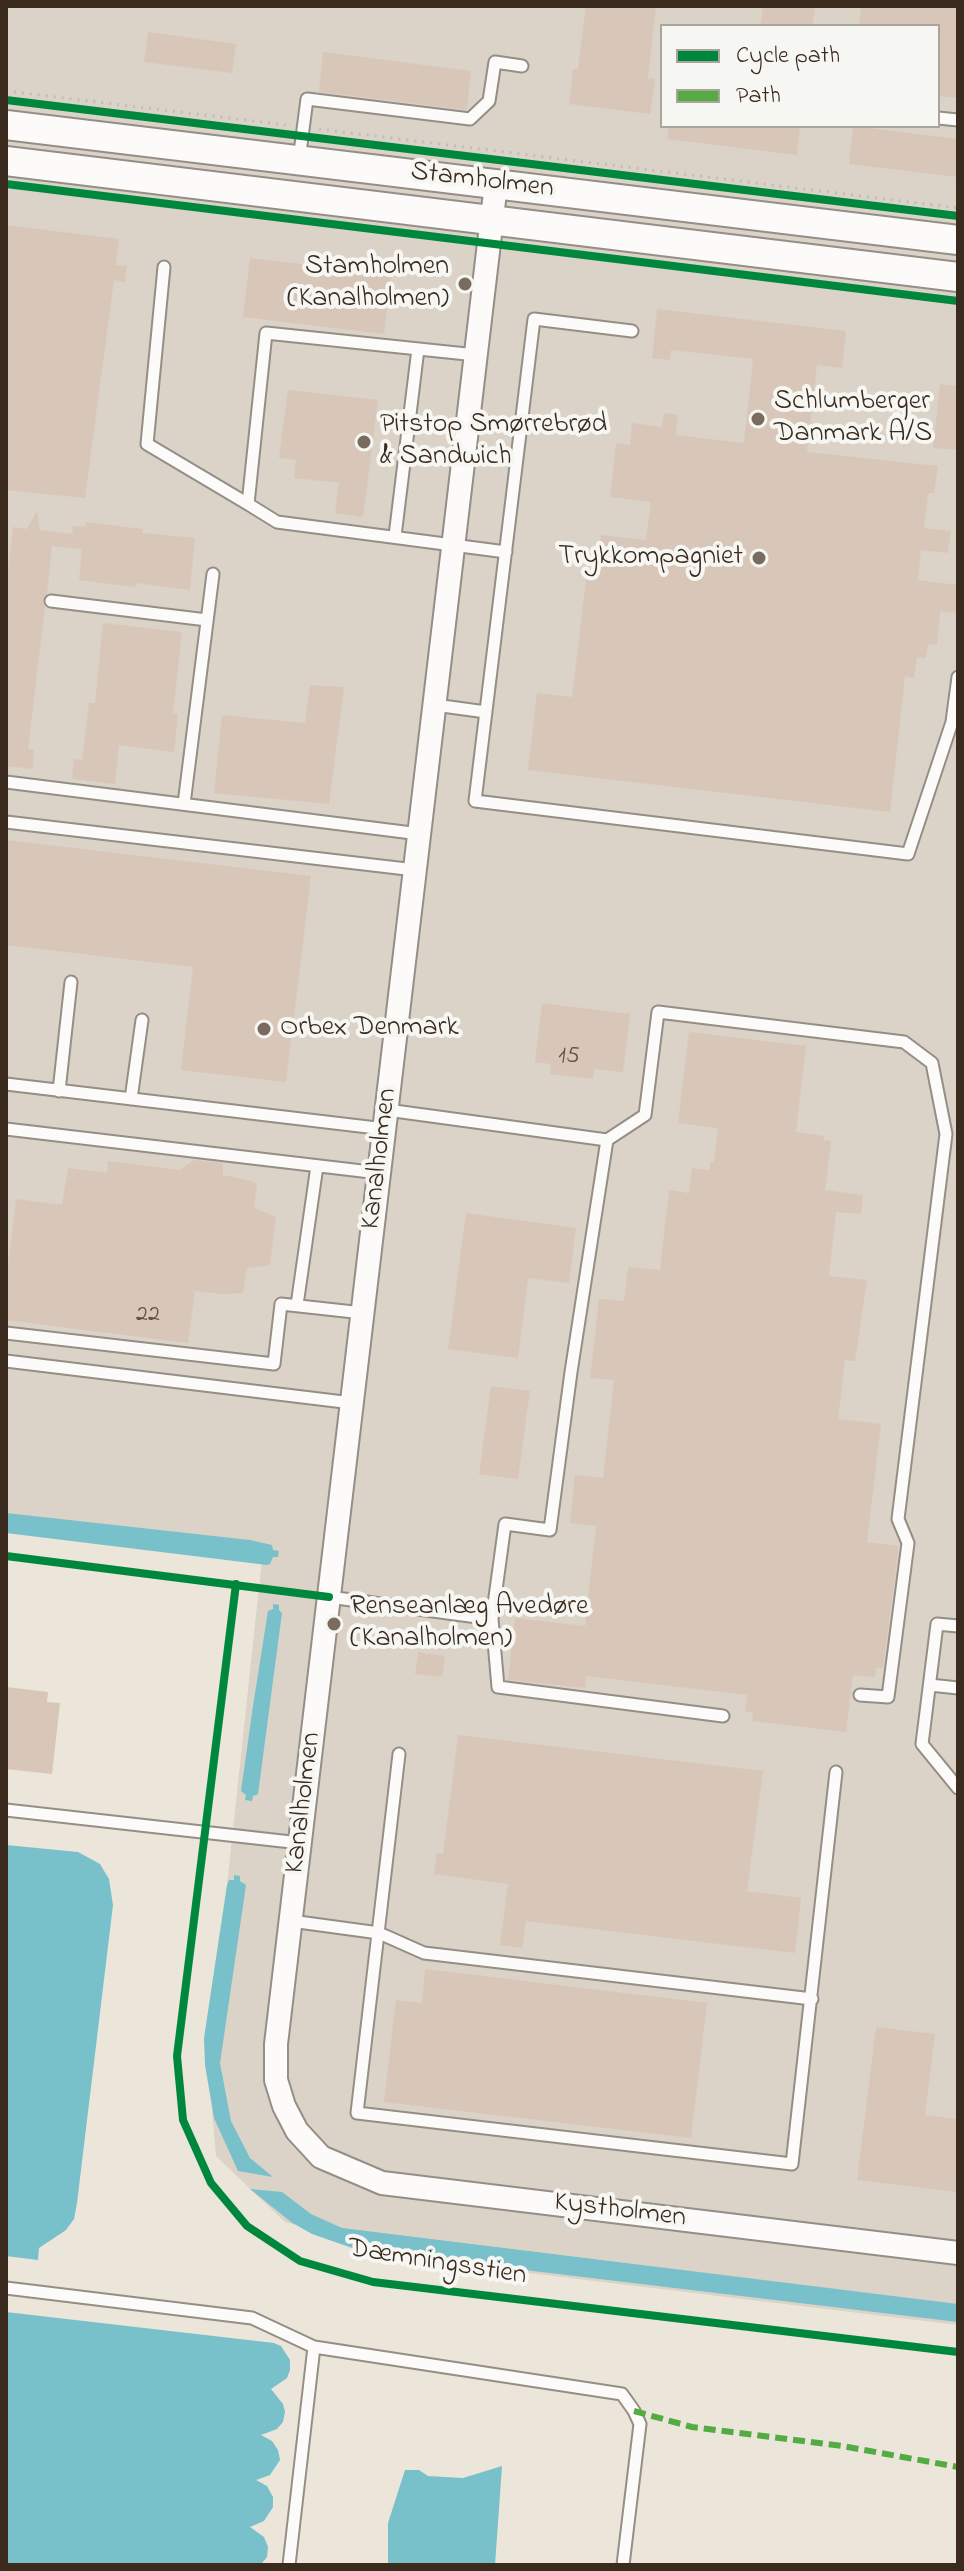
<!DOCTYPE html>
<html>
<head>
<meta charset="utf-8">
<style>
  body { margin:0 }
  #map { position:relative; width:964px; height:2571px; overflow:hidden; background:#ebe5da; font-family:"Indie Flower",sans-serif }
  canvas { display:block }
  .frame { position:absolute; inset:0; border:8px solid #3b2a1e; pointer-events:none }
  .legend { position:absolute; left:660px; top:24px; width:280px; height:104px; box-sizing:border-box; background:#f6f6f2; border:2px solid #aba49d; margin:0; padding:10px 14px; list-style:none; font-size:24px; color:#3b2a1e }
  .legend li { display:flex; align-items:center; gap:16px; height:40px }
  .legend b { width:40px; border:2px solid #aba49d }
</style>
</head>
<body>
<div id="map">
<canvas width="964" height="2571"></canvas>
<div class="frame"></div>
<ul class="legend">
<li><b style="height:10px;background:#00873e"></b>Cycle path</li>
<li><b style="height:10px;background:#55ab43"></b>Path</li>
</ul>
</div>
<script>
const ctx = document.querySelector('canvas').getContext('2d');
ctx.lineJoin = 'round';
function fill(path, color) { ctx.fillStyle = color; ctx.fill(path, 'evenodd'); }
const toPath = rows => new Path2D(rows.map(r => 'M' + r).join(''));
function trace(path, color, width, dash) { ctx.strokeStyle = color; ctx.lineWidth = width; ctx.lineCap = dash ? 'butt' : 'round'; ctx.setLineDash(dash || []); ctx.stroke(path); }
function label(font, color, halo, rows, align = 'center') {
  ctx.font = font + ' "Indie Flower",sans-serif'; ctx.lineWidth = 8; ctx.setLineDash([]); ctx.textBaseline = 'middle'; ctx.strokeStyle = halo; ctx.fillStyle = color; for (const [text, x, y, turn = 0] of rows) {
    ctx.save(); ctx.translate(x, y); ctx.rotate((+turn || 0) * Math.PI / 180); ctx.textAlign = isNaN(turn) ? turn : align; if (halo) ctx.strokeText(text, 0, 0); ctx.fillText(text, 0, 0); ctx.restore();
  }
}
fill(toPath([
  [6,6,958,6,958,2325,438,2262,285,2222,216,2156,208,2062,262,1560,6,1532],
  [662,26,938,26,938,126,662,126]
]), '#dbd2c8');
fill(toPath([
  [6,1513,250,1540,272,1545,273,1550,279,1551,278,1557,273,1557,270,1564,267,1565,6,1533],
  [273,1604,279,1605,279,1610,282,1613,258,1794,253,1796,252,1801,245,1800,246,1795,241,1791,253,1706,268,1611,273,1609],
  [6,1845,78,1852,100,1864,109,1879,113,1905,77,2203,74,2219,66,2230,39,2248,38,2260,6,2256],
  [234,1875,240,1876,240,1881,246,1885,220,2063,231,2121,250,2158,273,2177,238,2171,214,2118,205,2065,204,2038,227,1885,229,1880,234,1880],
  [250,2189,282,2192,311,2214,342,2228,958,2304,958,2322,358,2250,312,2234,291,2222],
  [6,2312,274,2343,281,2346,290,2360,290,2370,287,2378,271,2389,283,2404,285,2412,283,2422,277,2429,261,2435,272,2441,278,2450,280,2460,270,2475,256,2480,267,2486,273,2497,273,2507,264,2521,250,2527,264,2537,268,2547,267,2557,262,2563,260,2565,6,2565],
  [502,2466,495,2565,388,2565,388,2523,405,2470,419,2470,428,2476,463,2478]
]), '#78c1cb');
fill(toPath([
  [586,6,656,6,648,78,655,79,650,114,569,104,573,69,578,69],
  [763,6,815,6,812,26,760,26],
  [861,6,958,6,958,98,938,96,938,26,859,26],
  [148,32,236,44,232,73,144,62],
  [323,52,471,71,467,110,319,92],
  [669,126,800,126,797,155,667,139],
  [853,126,958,139,958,177,849,164],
  [6,225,119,239,116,265,127,266,125,282,114,280,85,498,6,490],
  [250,258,391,275,384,334,243,317],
  [657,309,846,331,842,368,817,365,807,452,938,466,934,493,928,493,924,528,951,531,948,553,921,550,918,580,958,585,957,613,940,611,937,645,928,644,926,658,917,657,914,678,905,676,890,812,528,770,537,693,572,697,587,572,596,573,601,535,646,540,651,502,610,497,616,443,630,445,632,423,662,427,664,413,678,415,676,435,744,443,753,359,671,350,670,360,652,358],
  [940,384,958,386,958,450,933,448],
  [288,390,378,400,363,517,335,513,339,483,294,478,296,460,279,458],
  [37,511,40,530,72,534,73,526,85,527,86,522,143,529,142,533,195,538,190,590,136,583,135,587,79,580,82,549,52,546,47,594,43,601,45,607,28,749,34,750,33,769,6,766,6,584,13,527,27,529],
  [103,623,182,632,173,713,178,714,174,752,119,745,115,784,72,779,74,759,82,760,89,703,95,703],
  [310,685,344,687,329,804,214,793,222,715,305,723],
  [6,840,311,876,286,1082,181,1070,193,967,6,945],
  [542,1003,630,1014,623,1072,594,1069,593,1079,550,1074,551,1064,535,1062],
  [689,1032,806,1046,796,1132,824,1136,823,1140,831,1141,825,1190,863,1195,861,1214,836,1212,829,1276,867,1280,855,1361,845,1360,838,1419,881,1424,867,1542,898,1546,898,1553,883,1668,876,1668,875,1677,853,1675,846,1732,752,1721,753,1712,745,1712,747,1695,586,1676,585,1688,508,1680,515,1618,585,1626,596,1526,570,1523,575,1475,603,1478,614,1380,590,1378,599,1299,624,1301,628,1267,660,1270,669,1190,689,1193,692,1168,710,1170,710,1162,714,1163,718,1128,678,1123],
  [194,1160,223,1163,223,1175,247,1180,257,1184,254,1208,276,1217,270,1265,247,1268,243,1293,222,1294,195,1291,188,1343,6,1320,6,1279,16,1199,62,1205,68,1168,107,1173,108,1161,180,1170],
  [466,1213,576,1228,569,1283,528,1278,518,1358,448,1349],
  [491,1386,530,1391,518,1479,479,1474],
  [418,1652,445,1656,442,1677,415,1674],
  [6,1687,48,1692,47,1702,60,1703,52,1774,6,1769],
  [458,1735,763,1771,747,1891,801,1898,795,1953,526,1921,522,1948,500,1945,508,1884,434,1874,437,1853,443,1854],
  [425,1969,707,2003,691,2138,384,2102,396,2000,422,2003],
  [876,2027,935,2034,925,2115,958,2119,958,2192,857,2180]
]), '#d8c7b8');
const service = toPath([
  [938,118,958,120],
  [299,160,307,99,470,119,489,101,495,62,522,66],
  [164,267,147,444,248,504,266,333,476,355],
  [632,331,534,319,475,801,908,854,952,722,958,677],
  [248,504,277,522,506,552],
  [395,536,418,349],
  [51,601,207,620],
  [435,705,486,712],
  [6,782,420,834],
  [184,804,213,574],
  [6,822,415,870],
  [6,1084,385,1129],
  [59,1091,71,982],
  [131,1099,142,1020],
  [6,1129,379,1173],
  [607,1140,645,1115,658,1012,904,1042,932,1063,946,1134,898,1519,908,1543,888,1697,860,1695],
  [297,1305,317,1166],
  [6,1333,274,1364,281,1304,363,1313],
  [6,1361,352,1403],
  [329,1597,492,1619,505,1524,550,1530,571,1372,607,1140,387,1110],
  [492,1619,498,1687,723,1716],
  [958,1626,937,1624,922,1744,958,1788],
  [930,1685,958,1688],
  [399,1754,357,2113,792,2164,836,1772],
  [6,1810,300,1843],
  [291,1921,379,1933,424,1953,812,1999],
  [6,2288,252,2318,314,2347,622,2394,634,2411,640,2424,623,2565],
  [289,2565,314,2347]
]);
const minor = toPath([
  [496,184,276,2044,276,2080,284,2106,297,2131,321,2157,382,2183,958,2253]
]);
const tertiary = toPath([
  [6,125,958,240],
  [6,161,958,277]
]);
trace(service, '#948e87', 15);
trace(minor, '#948e87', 26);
trace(tertiary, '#948e87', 32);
trace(toPath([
  [6,91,287,125],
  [319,129,958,208]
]), '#c0bdba', 3, [2, 6]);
trace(service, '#fcfbf9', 11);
trace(minor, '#fcfbf9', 22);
trace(tertiary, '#fcfbf9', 28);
trace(toPath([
  [634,2411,692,2427,842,2446,958,2467]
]), '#55ab43', 6, [12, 6]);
trace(toPath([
  [6,100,958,216],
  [6,184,958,301],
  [6,1556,329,1597],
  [236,1584,177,2056,183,2120,211,2183,247,2226,300,2261,373,2282,958,2352]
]), '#00873e', 8);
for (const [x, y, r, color] of [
  [465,284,8,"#796b60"],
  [758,419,8,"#796b60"],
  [364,442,8,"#796b60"],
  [759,558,8,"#796b60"],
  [264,1029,8,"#796b60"],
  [334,1624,8,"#796b60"]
]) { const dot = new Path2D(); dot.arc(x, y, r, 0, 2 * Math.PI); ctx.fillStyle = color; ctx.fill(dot); trace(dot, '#f6f6f2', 3); }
label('24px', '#625144', null, [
  ["15",569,1058],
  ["22",148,1316]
]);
label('28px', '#3b2a1e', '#f6f6f2', [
  ["Stamholmen",482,182,7],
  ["Kanalholmen",381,1159,-83],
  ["Kanalholmen",305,1803,-83],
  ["Kystholmen",620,2212,7],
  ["Dæmningsstien",437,2264,9]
]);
label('28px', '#3b2a1e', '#f6f6f2', [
  ["Stamholmen",449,268,"right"],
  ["(Kanalholmen)",449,300,"right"],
  ["Schlumberger",774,403],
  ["Danmark A/S",774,435],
  ["Pitstop Smørrebrød",380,426],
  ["& Sandwich",380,458],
  ["Trykkompagniet",743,558,"right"],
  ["Orbex Denmark",280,1029],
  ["Renseanlæg Avedøre",350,1608],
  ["(Kanalholmen)",350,1640]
], 'left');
</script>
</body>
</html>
